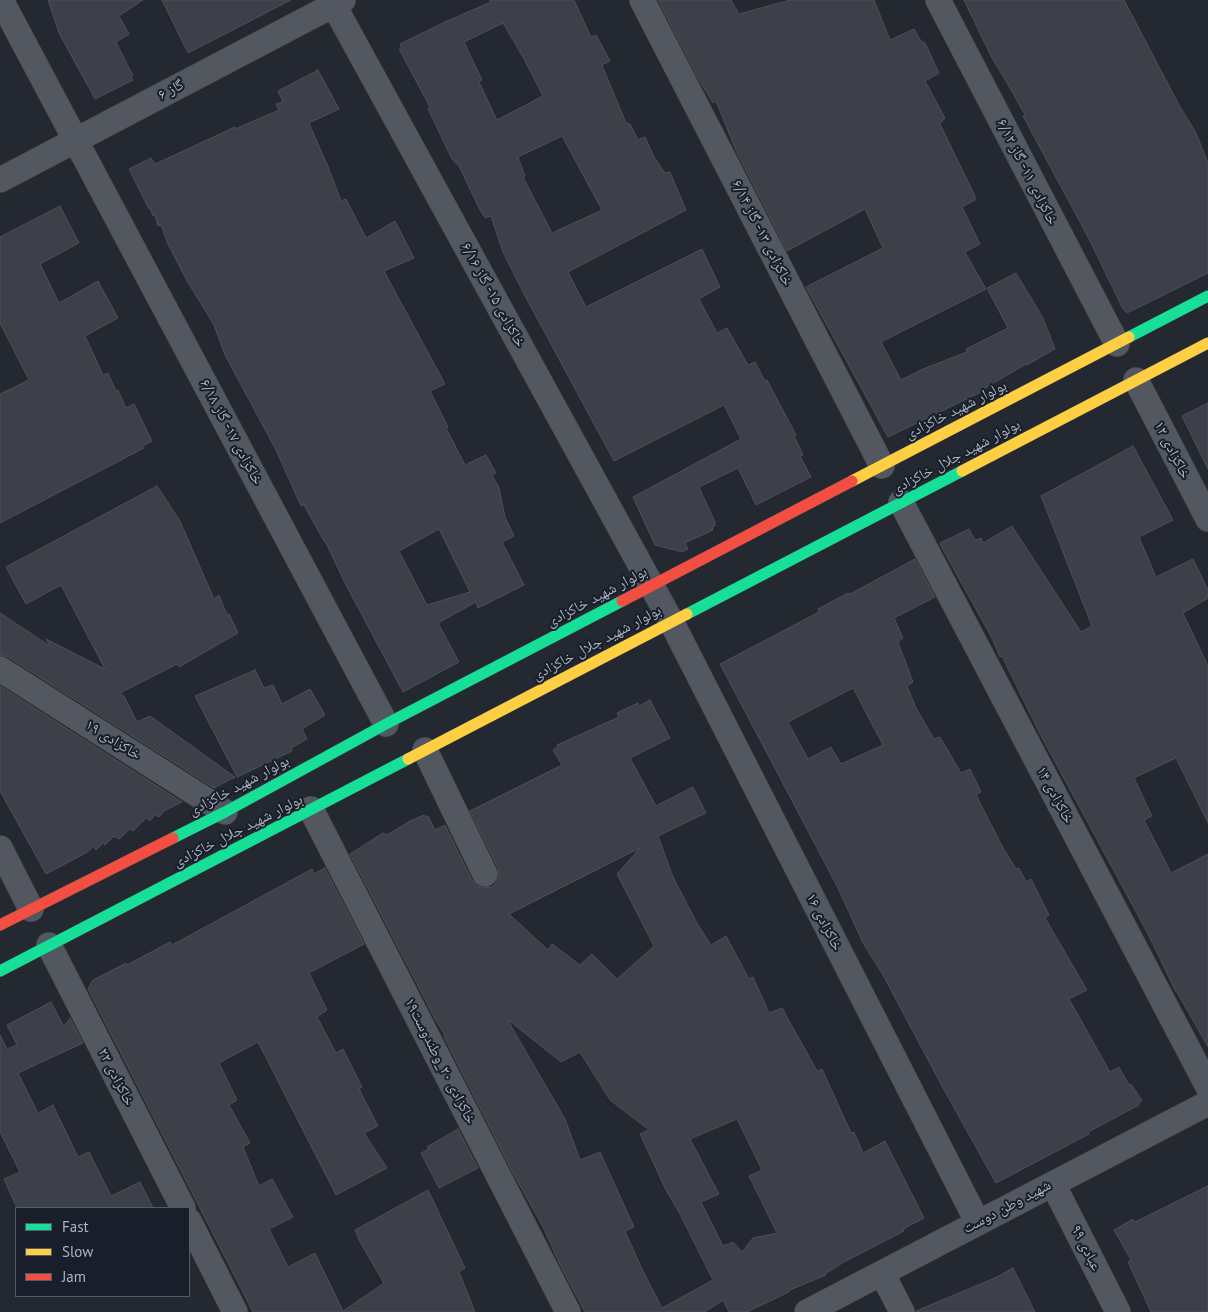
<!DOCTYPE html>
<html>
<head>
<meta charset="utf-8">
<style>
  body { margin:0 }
  #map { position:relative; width:1208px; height:1312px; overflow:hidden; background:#242830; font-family:"PT Sans",sans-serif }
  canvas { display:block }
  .legend { position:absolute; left:15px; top:1207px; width:175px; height:90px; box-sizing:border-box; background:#181f2a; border:1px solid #535b67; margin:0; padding:6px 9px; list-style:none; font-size:15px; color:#acb4c3 }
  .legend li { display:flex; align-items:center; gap:10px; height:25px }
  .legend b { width:25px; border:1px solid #535b67 }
</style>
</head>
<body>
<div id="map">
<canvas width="1208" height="1312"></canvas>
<ul class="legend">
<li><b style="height:6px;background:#16e098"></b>Fast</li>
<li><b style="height:6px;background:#ffcf43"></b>Slow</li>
<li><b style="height:6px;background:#f24e42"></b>Jam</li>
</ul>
</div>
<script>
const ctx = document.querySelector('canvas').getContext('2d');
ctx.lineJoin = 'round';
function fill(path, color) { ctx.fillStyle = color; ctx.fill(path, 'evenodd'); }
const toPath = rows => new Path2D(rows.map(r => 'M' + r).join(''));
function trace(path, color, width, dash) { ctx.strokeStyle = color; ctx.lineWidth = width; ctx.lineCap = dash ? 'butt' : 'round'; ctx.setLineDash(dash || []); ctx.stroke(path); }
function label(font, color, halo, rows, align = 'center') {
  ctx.font = font + ' "PT Sans","Noto Naskh Arabic",sans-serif'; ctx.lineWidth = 4; ctx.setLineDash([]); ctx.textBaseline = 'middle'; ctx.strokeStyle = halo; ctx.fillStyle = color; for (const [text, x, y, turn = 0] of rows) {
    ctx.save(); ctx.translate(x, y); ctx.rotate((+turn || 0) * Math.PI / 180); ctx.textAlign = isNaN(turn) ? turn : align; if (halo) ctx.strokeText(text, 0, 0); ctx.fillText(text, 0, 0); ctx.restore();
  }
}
const building = toPath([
  [48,0,143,0,119,16,129,34,116,42,133,76,131,77,133,80,95,99,59,33,48,0],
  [162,0,291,0,188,53,162,0],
  [489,0,574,0,591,37,596,35,610,61,602,65,626,123,630,124,638,140,645,137,654,157,665,173,670,172,686,210,568,272,586,307,702,249,720,287,699,299,717,333,727,328,748,365,755,362,765,381,767,380,796,435,794,436,803,455,800,456,811,477,756,505,738,468,699,487,715,522,715,526,712,527,713,530,685,543,688,549,682,552,655,545,633,497,741,439,724,405,614,461,524,294,503,252,491,216,485,218,479,208,459,166,452,159,428,109,430,107,399,49,402,49,400,44,445,22,491,2,489,0],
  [503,23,524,59,543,96,497,120,479,82,482,80,464,42,503,23],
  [562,136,602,210,552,233,523,177,525,176,518,157,562,136],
  [658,0,731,0,739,14,790,0,874,0,890,40,914,29,921,41,925,43,939,73,925,81,945,118,940,124,975,196,975,200,962,207,980,244,965,252,986,289,881,342,901,380,923,369,967,352,966,349,1008,328,987,288,1016,273,1043,318,1055,349,1027,365,1026,364,980,391,981,392,888,437,806,287,883,248,865,209,787,251,737,153,716,101,713,103,698,78,658,0],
  [964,0,1124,0,1179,105,1196,133,1208,163,1208,273,1127,313,1123,309,1088,237,1023,116,1025,115,1009,86,992,58,964,0],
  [318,70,339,109,309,123,318,144,327,164,341,201,346,199,366,238,395,221,414,258,384,271,445,384,430,391,448,427,446,428,465,465,486,455,496,473,492,475,499,488,505,517,514,536,502,542,524,585,478,608,476,602,438,623,459,662,403,692,346,585,325,541,324,541,304,505,301,506,276,450,225,355,214,325,187,281,168,244,161,225,158,226,155,215,153,216,150,208,149,209,129,169,151,158,155,164,235,127,235,129,279,110,276,104,283,102,278,91,318,70],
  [439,529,470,592,427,605,399,551,439,529],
  [60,206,79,243,40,264,59,303,98,281,118,318,85,336,103,375,108,373,116,391,118,390,126,408,134,404,152,441,143,446,144,448,0,523,0,394,29,380,0,323,0,237,60,206],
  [1208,403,1208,469,1182,416,1208,403],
  [1133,446,1173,520,1139,537,1156,577,1193,559,1208,590,1208,598,1183,613,1208,666,1208,823,1176,758,1134,778,1152,816,1144,820,1171,873,1208,854,1208,1047,1177,992,1176,992,1148,934,1039,732,1002,656,1000,657,992,638,941,546,940,543,969,529,975,540,981,538,983,543,1012,526,1081,632,1092,626,1041,496,1133,446],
  [157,486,180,521,214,599,219,595,227,615,229,614,238,633,179,667,177,664,120,693,124,696,137,722,150,716,235,777,214,788,8,657,0,655,0,613,50,646,46,639,105,669,61,585,26,604,6,567,157,486],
  [915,559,935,597,894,618,903,638,898,642,913,682,907,686,916,708,934,739,940,737,961,773,970,769,981,792,976,795,1002,846,1016,869,1019,868,1026,882,1031,879,1049,915,1045,918,1087,990,1069,999,1110,1072,1119,1067,1129,1085,1131,1084,1142,1101,1139,1103,1139,1105,1088,1132,1089,1134,996,1183,943,1088,883,975,863,943,837,886,720,664,819,612,818,609,848,593,850,594,915,559],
  [853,688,883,745,841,764,831,747,808,759,788,722,853,688],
  [255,670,264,688,273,685,282,704,310,689,325,715,302,729,307,739,291,748,292,751,237,777,195,696,255,670],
  [0,686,182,802,164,811,159,817,155,815,150,821,146,818,133,831,130,829,119,839,114,836,105,845,103,843,96,850,93,847,86,853,46,874,0,791,0,686],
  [650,700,670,738,630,758,656,806,693,787,706,813,658,836,673,877,698,925,711,945,726,936,749,979,753,977,769,1013,782,1008,817,1071,822,1069,851,1133,854,1132,863,1153,885,1141,924,1218,903,1229,904,1231,844,1262,825,1274,826,1275,790,1290,789,1292,747,1312,729,1312,723,1300,705,1312,585,1312,561,1267,543,1227,513,1173,444,1037,445,1035,436,1021,350,854,383,833,387,835,410,821,424,815,426,817,428,816,435,830,445,825,472,880,477,886,484,888,492,887,497,882,499,876,498,868,470,811,562,765,553,750,558,747,557,745,619,717,617,713,638,703,639,706,650,700],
  [640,848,617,874,654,946,617,979,592,954,580,965,552,944,548,950,509,914,640,848],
  [507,1019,561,1062,580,1052,610,1100,649,1130,640,1134,666,1190,680,1214,713,1280,662,1308,642,1269,625,1231,634,1227,600,1152,580,1160,565,1119,507,1019],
  [737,1119,762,1170,749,1176,777,1233,753,1238,742,1252,733,1242,723,1246,701,1202,719,1194,690,1139,737,1119],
  [325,868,364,944,309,973,327,1010,317,1017,336,1053,343,1049,362,1087,359,1089,378,1126,364,1133,387,1168,336,1195,258,1042,219,1063,237,1100,229,1105,250,1143,243,1147,259,1186,272,1179,293,1217,269,1229,288,1267,315,1253,343,1311,384,1283,360,1242,355,1230,428,1190,465,1268,459,1272,475,1312,253,1312,88,989,93,980,126,963,127,965,170,942,172,945,312,869,314,874,325,868],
  [51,1002,64,1027,70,1018,83,1043,18,1073,38,1113,53,1105,78,1157,89,1152,111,1196,140,1182,153,1208,17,1208,4,1179,20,1172,0,1132,0,1035,7,1049,17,1045,7,1025,51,1002],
  [458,1129,478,1168,439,1188,421,1153,429,1149,427,1147,458,1129],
  [1208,1186,1208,1312,1151,1312,1128,1262,1131,1260,1114,1230,1133,1219,1135,1222,1208,1186],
  [1013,1268,1035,1312,916,1312,916,1311,997,1277,1013,1268]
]);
fill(building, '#3d4048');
trace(building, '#4b5058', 1);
const street = toPath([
  [1,0,386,724],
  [331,0,671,621,978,1223],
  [642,0,882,466],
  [938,0,1117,344],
  [0,180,343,0],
  [1136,380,1208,519],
  [901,502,1208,1087],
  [0,669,225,812],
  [425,750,485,874],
  [311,809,568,1312],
  [0,848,31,909],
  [49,945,183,1208],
  [1053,1184,1118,1312],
  [189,1221,235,1312],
  [882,1273,902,1312],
  [807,1312,1208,1103]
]);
const fast = toPath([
  [1129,337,1208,296],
  [687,614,962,471],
  [173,838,225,812,386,724,622,601],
  [0,971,408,759]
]);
const slow = toPath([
  [962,471,1208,343],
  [852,481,1129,337],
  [408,759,687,614]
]);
const jam = toPath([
  [622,601,852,481],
  [0,925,173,838]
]);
trace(street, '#404349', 26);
trace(fast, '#404349', 12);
trace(slow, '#404349', 12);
trace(jam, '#404349', 12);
trace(street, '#53575f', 25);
trace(fast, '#16e098', 11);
trace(slow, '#ffcf43', 11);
trace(jam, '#f24e42', 11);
label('15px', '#acb4c3', '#181f2a', [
  ["گاز ۶",171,90,-28],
  ["خاکزادی ۱۱- گاز ۶/۱۲",1027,172,63],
  ["خاکزادی ۱۳- گاز ۶/۱۴",762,233,63],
  ["خاکزادی ۱۵- گاز ۶/۱۶",493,295,61],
  ["بولوار شهید خاکزادی",956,410,-27],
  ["خاکزادی ۱۷- گاز ۶/۱۸",231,432,62],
  ["خاکزادی ۱۲",1172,450,63],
  ["بولوار شهید جلال خاکزادی",956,457,-28],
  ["بولوار شهید خاکزادی",597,597,-28],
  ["بولوار شهید جلال خاکزادی",597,643,-28],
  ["خاکزادی ۱۹",113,740,32],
  ["بولوار شهید خاکزادی",239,786,-28],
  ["خاکزادی ۱۴",1055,795,62],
  ["بولوار شهید جلال خاکزادی",238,831,-27],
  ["خاکزادی ۱۶",824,922,63],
  ["خاکزادی ۲۰_وطندوست۱۹",440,1061,63],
  ["خاکزادی ۲۲",116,1077,63],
  ["شهید وطن دوست",1007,1207,-28],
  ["عبادی ۹۹",1086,1248,63]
]);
</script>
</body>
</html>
